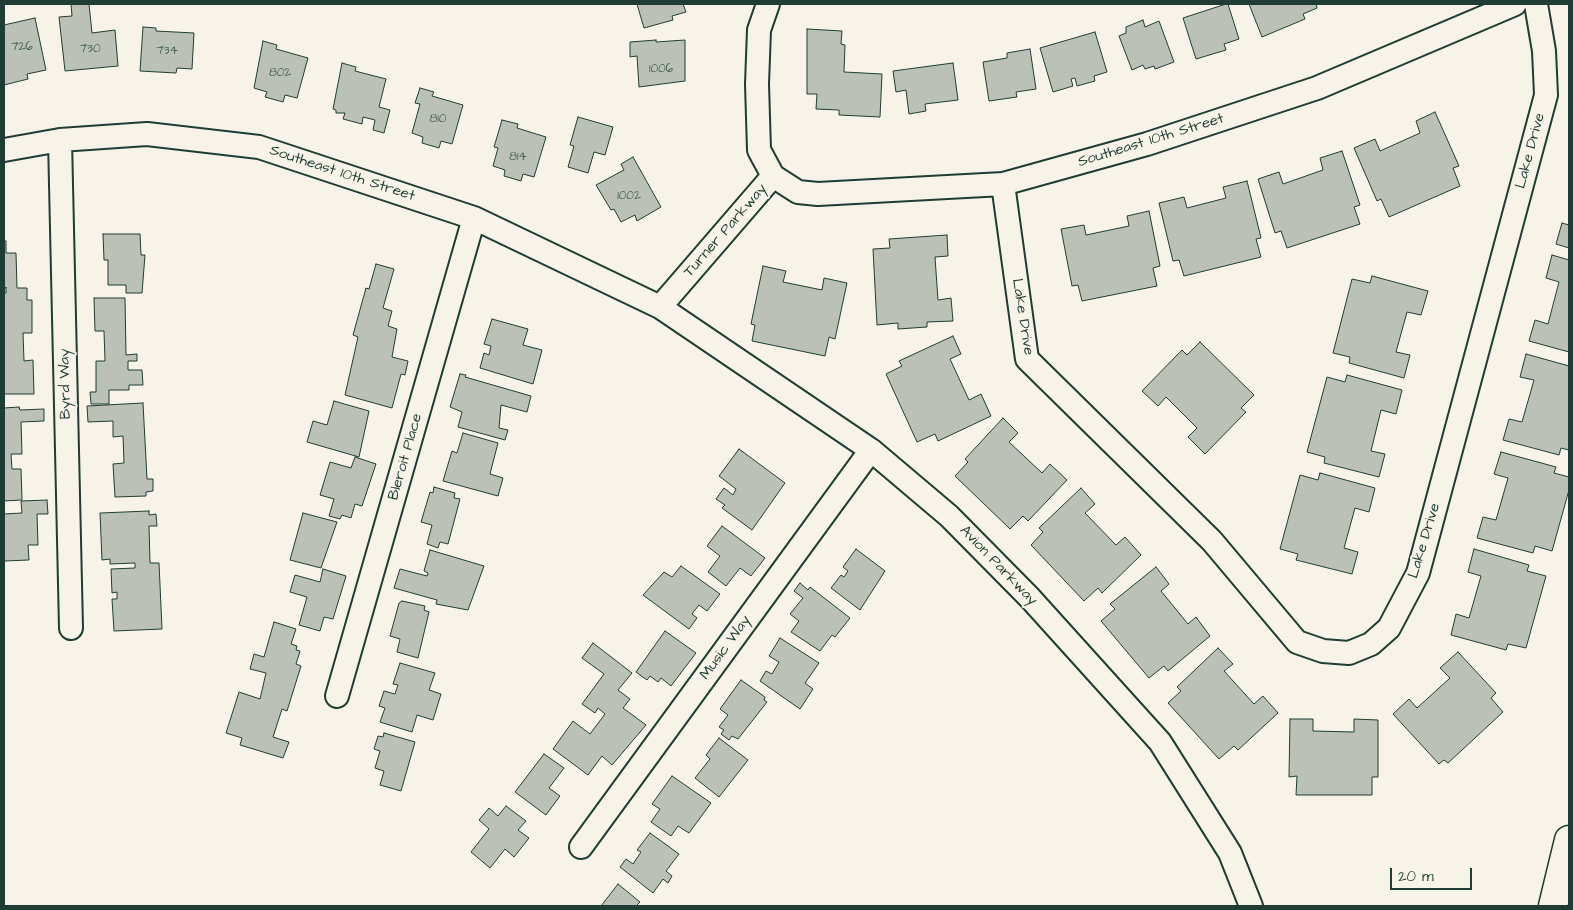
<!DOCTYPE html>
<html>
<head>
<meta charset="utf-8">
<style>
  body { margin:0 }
  #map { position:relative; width:1573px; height:910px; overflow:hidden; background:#f7f3e8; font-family:"Architects Daughter",sans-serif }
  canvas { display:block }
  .frame { position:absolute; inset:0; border:5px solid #1f3d34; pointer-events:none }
  .scale { position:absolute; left:1390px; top:868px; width:82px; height:22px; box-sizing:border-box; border:2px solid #1f3d34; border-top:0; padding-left:6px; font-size:15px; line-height:18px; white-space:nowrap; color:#1f3d34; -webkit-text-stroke:4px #f7f3e8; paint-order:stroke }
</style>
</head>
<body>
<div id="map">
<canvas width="1573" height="910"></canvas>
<div class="frame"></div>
<div class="scale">20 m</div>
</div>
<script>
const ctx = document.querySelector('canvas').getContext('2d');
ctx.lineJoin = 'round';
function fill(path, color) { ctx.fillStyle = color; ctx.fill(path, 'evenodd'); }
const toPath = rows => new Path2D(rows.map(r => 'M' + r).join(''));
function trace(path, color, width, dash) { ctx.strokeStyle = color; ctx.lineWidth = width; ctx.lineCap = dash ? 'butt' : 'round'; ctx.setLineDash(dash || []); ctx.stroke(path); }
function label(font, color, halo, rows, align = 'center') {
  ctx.font = font + ' "Architects Daughter",sans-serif'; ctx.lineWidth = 4; ctx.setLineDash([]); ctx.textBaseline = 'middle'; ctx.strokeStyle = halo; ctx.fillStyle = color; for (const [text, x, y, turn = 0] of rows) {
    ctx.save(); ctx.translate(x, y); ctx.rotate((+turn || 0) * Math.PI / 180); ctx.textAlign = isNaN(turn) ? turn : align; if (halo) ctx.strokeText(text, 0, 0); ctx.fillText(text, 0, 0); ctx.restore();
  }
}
const building = toPath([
  [71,4,89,4,92,33,115,30,118,66,65,71,59,17,72,16,71,4],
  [637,4,683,4,686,12,672,16,673,20,644,28,637,4],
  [1226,4,1228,4,1239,39,1224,44,1226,50,1196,59,1183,18,1226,4],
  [1249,4,1316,4,1317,8,1303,14,1305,19,1262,37,1249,4],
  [35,18,46,70,27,74,28,79,4,85,4,25,35,18],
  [1143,20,1145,27,1159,21,1174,62,1155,69,1154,66,1145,69,1143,65,1132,70,1119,36,1126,33,1126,27,1143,20],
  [143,27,156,28,156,31,194,33,192,69,177,68,176,73,140,71,143,27],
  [807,29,842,31,841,44,845,45,844,72,882,74,880,117,839,115,839,110,816,109,817,94,807,94,807,29],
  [1095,32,1107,72,1094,76,1095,81,1077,86,1075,78,1071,79,1073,86,1053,92,1040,48,1095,32],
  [656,40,656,42,685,40,685,81,639,87,637,56,630,57,630,42,656,40],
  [263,41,277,45,276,49,308,58,297,98,285,95,283,102,265,97,267,92,254,88,263,41],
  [1030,49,1036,89,1016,92,1017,97,989,101,983,62,1007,58,1007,53,1030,49],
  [342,63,356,67,355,71,386,79,379,107,390,110,384,133,373,130,375,120,363,117,362,124,343,119,345,113,336,113,336,110,333,109,342,63],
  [953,63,958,100,925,104,926,111,909,114,906,90,896,92,893,71,953,63],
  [420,88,434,92,432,96,463,105,452,144,441,141,439,148,422,143,423,137,412,133,420,104,415,103,420,88],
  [1435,112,1459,166,1453,168,1460,186,1389,217,1381,199,1377,201,1354,148,1375,139,1380,151,1420,133,1416,121,1435,112],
  [578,117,613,127,605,155,594,152,588,173,568,167,574,146,570,145,578,117],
  [502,120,518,124,517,128,546,137,534,177,523,174,521,181,504,176,505,170,493,166,498,148,494,147,502,120],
  [1342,151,1360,205,1354,207,1360,224,1287,248,1281,231,1275,233,1258,179,1279,172,1283,184,1323,170,1320,158,1342,151],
  [633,157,661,207,637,221,635,215,621,222,614,209,611,210,596,185,624,170,621,164,633,157],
  [1247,181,1261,238,1256,239,1261,257,1184,276,1179,260,1173,261,1159,203,1184,197,1187,208,1226,198,1223,187,1247,181],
  [1149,211,1160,266,1153,268,1157,286,1082,301,1078,285,1072,286,1061,229,1084,225,1086,235,1129,226,1127,216,1149,211],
  [1562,223,1569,225,1569,248,1556,244,1562,223],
  [103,234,140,234,141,255,145,255,142,293,126,293,126,285,108,285,108,260,104,260,103,234],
  [947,235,948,256,935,257,938,300,951,298,953,321,927,322,927,327,898,329,898,323,877,325,873,249,890,248,889,239,947,235],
  [4,241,6,241,6,253,16,253,17,288,27,288,27,300,32,300,32,333,23,333,24,361,33,360,34,394,4,394,4,293,6,293,6,287,4,290,4,241],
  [1552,255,1569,260,1569,352,1529,341,1535,320,1548,324,1559,282,1546,278,1552,255],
  [376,264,394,269,383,308,392,311,388,326,397,329,392,357,408,361,405,375,401,374,392,408,345,395,358,337,353,335,366,288,369,289,376,264],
  [763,266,786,271,783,282,822,290,824,278,847,283,835,339,829,337,825,356,752,341,755,325,751,324,763,266],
  [1372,276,1428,291,1421,315,1407,312,1396,352,1410,355,1404,378,1349,363,1350,357,1333,353,1352,279,1370,283,1372,276],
  [94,298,125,298,126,355,137,354,137,361,128,361,128,370,142,370,143,385,129,385,129,390,109,390,109,404,91,404,90,392,96,392,96,361,105,361,104,331,95,331,94,298],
  [492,319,528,329,523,345,542,350,533,384,480,368,484,353,489,355,491,346,484,344,492,319],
  [953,336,961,354,950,359,969,400,981,394,991,416,938,441,935,434,917,442,886,374,902,366,899,361,953,336],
  [1200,342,1254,395,1241,408,1246,412,1205,454,1188,437,1197,428,1166,397,1158,406,1142,391,1182,350,1187,355,1200,342],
  [1526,354,1569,366,1569,450,1561,448,1559,455,1503,440,1509,419,1522,422,1534,380,1520,377,1526,354],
  [460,374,466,375,465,377,531,396,527,412,501,405,499,428,508,430,505,440,458,427,462,412,450,407,460,374],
  [1347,375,1402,390,1396,414,1381,410,1371,451,1385,454,1379,477,1324,463,1325,457,1307,452,1327,377,1345,382,1347,375],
  [334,401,369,411,359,457,307,442,313,421,327,425,334,401],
  [143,403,147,479,153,479,153,491,146,492,146,496,115,497,113,464,124,463,123,436,113,437,113,421,88,422,87,406,143,403],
  [19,407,20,410,44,409,44,421,21,422,22,454,11,454,12,469,21,469,22,500,4,501,4,408,19,407],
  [1003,418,1018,433,1009,442,1042,473,1050,464,1067,480,1028,521,1023,516,1010,529,955,476,968,462,965,459,1003,418],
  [463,433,498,443,490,474,503,478,498,496,443,481,452,451,457,453,463,433],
  [739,449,785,483,752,530,722,508,725,505,716,499,724,488,733,495,736,489,719,476,739,449],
  [1501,452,1556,467,1554,473,1569,477,1569,490,1552,551,1535,546,1533,553,1477,538,1483,517,1496,520,1508,478,1494,474,1501,452],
  [355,457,376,464,362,506,355,504,351,518,342,515,340,519,329,516,334,499,320,495,330,462,351,468,355,457],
  [1320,473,1375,488,1369,512,1355,508,1344,548,1358,552,1352,574,1296,560,1298,554,1280,549,1300,475,1318,480,1320,473],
  [434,487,455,493,454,498,460,499,448,544,440,542,438,548,427,544,432,525,421,522,430,492,433,493,434,487],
  [1081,488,1095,504,1085,513,1116,545,1125,537,1141,555,1102,593,1098,588,1084,601,1031,545,1043,532,1039,528,1081,488],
  [47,500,48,514,37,514,38,545,28,545,29,560,4,561,4,514,22,513,21,501,47,500],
  [149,511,149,515,156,514,157,526,149,526,150,563,159,563,162,629,114,631,112,599,117,599,117,592,112,593,111,569,135,568,135,563,110,564,110,559,102,560,100,513,149,511],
  [303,513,337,522,321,568,290,560,303,513],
  [722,526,765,558,751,576,740,568,726,586,708,572,720,556,707,546,722,526],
  [856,549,885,571,860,610,831,588,841,575,844,577,848,571,843,567,856,549],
  [1474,549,1529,565,1527,571,1546,576,1526,648,1508,644,1506,650,1451,635,1456,614,1469,618,1481,576,1468,572,1474,549],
  [430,550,484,566,468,610,436,604,437,600,394,588,400,569,427,576,428,573,424,571,430,550],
  [681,566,720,594,707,611,699,605,692,614,697,618,689,629,643,595,664,572,672,577,681,566],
  [1156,567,1169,584,1161,591,1188,624,1196,617,1210,636,1168,671,1164,666,1149,678,1101,621,1115,609,1110,604,1156,567],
  [323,569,346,576,333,619,324,617,320,631,299,625,307,597,290,592,295,575,320,582,323,569],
  [800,583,808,590,810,587,850,618,835,637,832,635,820,651,791,632,799,621,790,614,803,598,794,591,800,583],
  [402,601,425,606,424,610,429,612,418,658,397,652,400,639,390,636,399,603,402,601],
  [274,622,296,629,291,644,297,646,296,650,300,651,296,664,301,666,287,711,282,709,273,737,289,742,283,758,240,745,242,738,226,733,239,692,260,699,266,673,250,669,254,654,264,657,274,622],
  [665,631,696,653,671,686,661,678,658,682,650,676,647,680,636,672,665,631],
  [780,638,819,663,805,683,813,689,800,709,760,681,766,671,772,674,779,662,769,656,780,638],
  [593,643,632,673,618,690,630,699,623,708,646,725,612,765,602,756,588,775,553,749,573,721,590,734,605,714,598,708,595,713,582,704,604,674,582,658,593,643],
  [1218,648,1233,664,1224,671,1254,704,1263,696,1278,713,1238,750,1234,746,1219,759,1168,703,1181,691,1177,687,1218,648],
  [1458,652,1496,693,1491,698,1503,712,1448,763,1444,760,1439,764,1393,714,1409,699,1417,708,1450,678,1440,668,1458,652],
  [400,663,435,673,429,690,441,694,433,720,417,715,412,732,380,722,385,708,379,706,384,691,395,694,398,685,393,684,400,663],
  [741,680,765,697,764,700,767,702,738,739,732,736,729,740,721,734,724,730,719,727,728,715,720,709,741,680],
  [1290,719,1313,719,1313,731,1354,732,1354,719,1378,720,1378,777,1372,777,1372,795,1296,795,1297,776,1289,777,1290,719],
  [384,733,415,742,401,791,380,785,384,771,375,768,380,751,374,749,378,736,383,737,384,733],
  [719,738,748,760,719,797,695,778,710,759,706,755,719,738],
  [544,754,564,768,549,788,560,796,546,815,515,792,544,754],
  [672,776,711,803,689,833,678,826,671,836,651,822,660,809,652,804,672,776],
  [506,806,526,821,518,830,529,838,514,857,505,849,490,868,471,852,489,829,479,820,489,808,498,816,506,806],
  [650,833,679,854,666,871,672,876,668,883,663,879,653,893,620,867,626,859,633,864,641,852,637,850,650,833],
  [618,884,640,902,636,906,601,906,618,884]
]);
fill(building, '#bbc1b6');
trace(building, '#1f3d34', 1);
const street = toPath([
  [768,4,759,30,757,84,759,150,773,176,798,192,818,194,1003,184,1147,144,1317,88,1515,4],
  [60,140,71,628],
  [4,150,60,140,147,134,259,147,474,218,660,307,871,450,949,516,1030,598,1160,742,1230,853,1251,906],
  [1003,184,1027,359,1212,541,1297,642,1323,651,1349,653,1371,644,1389,628,1418,573,1546,95,1544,51,1536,4],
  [660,307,773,176],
  [337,696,474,218],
  [581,847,871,450]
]);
const secondary = toPath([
  [1553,906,1569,840]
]);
trace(street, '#1f3d34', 26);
trace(secondary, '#1f3d34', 31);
trace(street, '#f7f3e8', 22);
trace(secondary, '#f7f3e8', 28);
label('12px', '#465e54', null, [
  ["726",22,47],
  ["730",90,49],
  ["734",167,51],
  ["1006",661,69],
  ["802",280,73],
  ["810",438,119],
  ["814",518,157],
  ["1002",629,196]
]);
label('15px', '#1f3d34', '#f7f3e8', [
  ["Southeast 10th Street",1151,141,-17],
  ["Lake Drive",1531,151,-75],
  ["Southeast 10th Street",342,174,18],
  ["Turner Parkway",726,231,-49],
  ["Lake Drive",1022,317,81],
  ["Byrd Way",66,384,-91],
  ["Bleroit Place",406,457,-74],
  ["Lake Drive",1425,541,-73],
  ["Avion Parkway",998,566,46],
  ["Music Way",726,648,-54]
]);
</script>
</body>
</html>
